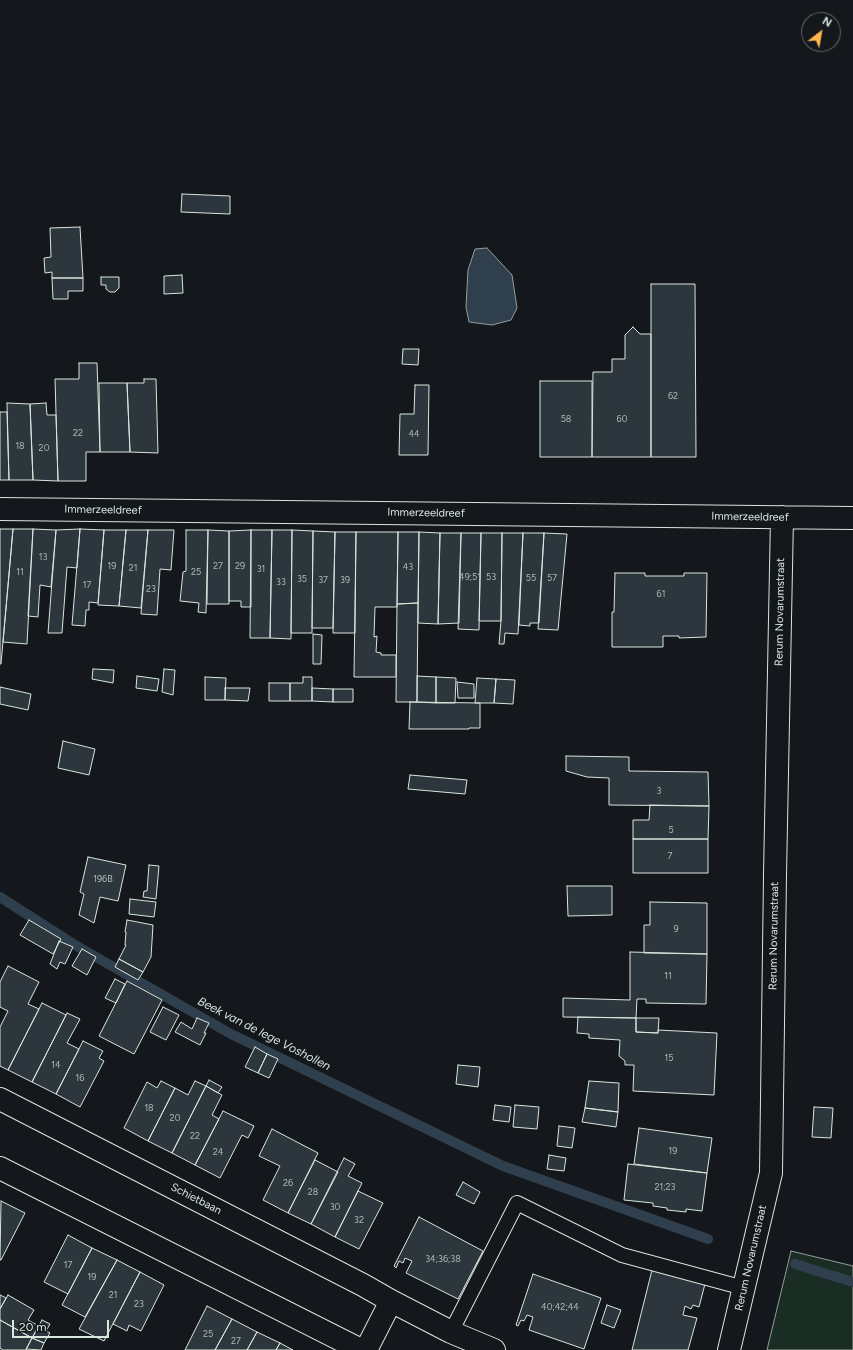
<!DOCTYPE html>
<html>
<head>
<meta charset="utf-8">
<style>
  body { margin:0 }
  #map { position:relative; width:853px; height:1350px; overflow:hidden; background:#14181c; font-family:Figtree,sans-serif }
  canvas { display:block }
  .north { position:absolute; left:801px; top:12px; width:40px; height:40px; box-sizing:border-box; background:#14181c; border:1px solid #626a69; border-radius:50%; rotate:31deg; font-size:11px; font-weight:700; line-height:16px; text-align:center; color:#d8e6dc }
  .north::after { content:''; display:block; margin:auto; width:14px; height:18px; background:#ffb74d; clip-path:polygon(50% 0,100% 100%,50% 72%,0 100%) }
  .scale { position:absolute; left:12px; top:1320px; width:97px; height:18px; box-sizing:border-box; border:2px solid #d8e6dc; border-top:0; padding-left:5px; font-size:12px; line-height:14px; white-space:nowrap; color:#d8e6dc; -webkit-text-stroke:3px #14181c; paint-order:stroke }
</style>
</head>
<body>
<div id="map">
<canvas width="853" height="1350"></canvas>
<div class="north">N</div>
<div class="scale">20 m</div>
</div>
<script>
const ctx = document.querySelector('canvas').getContext('2d');
ctx.lineJoin = 'round';
function fill(path, color) { ctx.fillStyle = color; ctx.fill(path, 'evenodd'); }
const toPath = rows => new Path2D(rows.map(r => 'M' + r).join(''));
function trace(path, color, width, dash) { ctx.strokeStyle = color; ctx.lineWidth = width; ctx.lineCap = dash ? 'butt' : 'round'; ctx.setLineDash(dash || []); ctx.stroke(path); }
function label(font, color, halo, rows, align = 'center') {
  ctx.font = font + ' Figtree,sans-serif'; ctx.lineWidth = 3; ctx.setLineDash([]); ctx.textBaseline = 'middle'; ctx.strokeStyle = halo; ctx.fillStyle = color; for (const [text, x, y, turn = 0] of rows) {
    ctx.save(); ctx.translate(x, y); ctx.rotate((+turn || 0) * Math.PI / 180); ctx.textAlign = isNaN(turn) ? turn : align; if (halo) ctx.strokeText(text, 0, 0); ctx.fillText(text, 0, 0); ctx.restore();
  }
}
const green = toPath([
  [791,1251,853,1266,853,1350,767,1350,791,1251]
]);
fill(green, '#1a2d24');
trace(green, '#939e99', 1);
const water = toPath([
  [487,248,512,275,517,308,511,320,492,325,469,322,466,307,468,270,475,249,487,248]
]);
fill(water, '#2f3f4d');
trace(water, '#939e99', 1);
trace(toPath([
  [0,897,75,945,231,1034,503,1166,708,1239],
  [795,1264,853,1282]
]), '#2f3f4d', 10);
const building = toPath([
  [182,194,230,196,230,214,181,212,182,194],
  [80,227,83,278,52,278,52,272,45,273,44,258,51,257,50,228,80,227],
  [182,275,183,293,164,294,164,276,182,275],
  [101,277,119,277,119,288,115,292,110,292,106,289,106,285,101,285,101,277],
  [52,278,83,278,83,291,68,291,68,299,53,299,52,278],
  [651,284,695,284,696,457,651,457,651,284],
  [633,327,640,334,651,334,651,457,592,457,593,372,612,372,612,359,625,359,625,335,633,327],
  [403,349,419,349,418,365,402,364,403,349],
  [79,363,97,363,100,452,86,452,86,481,58,481,55,379,79,379,79,363],
  [144,379,156,379,158,453,130,452,127,383,144,383,144,379],
  [540,381,592,381,592,457,540,457,540,381],
  [99,383,127,383,130,452,100,452,99,383],
  [415,385,429,385,428,455,399,455,400,414,414,414,415,385],
  [7,403,30,404,33,480,9,480,7,403],
  [46,403,47,415,56,415,58,481,33,480,30,404,46,403],
  [0,412,7,412,9,480,0,480,0,412],
  [0,529,13,529,1,664,0,664,0,529],
  [13,529,33,529,27,644,3,642,13,529],
  [33,529,56,530,51,587,40,585,38,617,28,616,33,529],
  [80,529,104,530,98,603,89,602,89,610,86,610,85,626,72,625,80,529],
  [80,529,77,568,67,567,62,633,48,633,56,530,80,529],
  [104,530,126,530,119,606,98,605,104,530],
  [126,530,148,530,141,608,119,606,126,530],
  [148,530,174,530,171,570,160,569,157,615,141,614,148,530],
  [186,530,208,530,206,613,198,612,199,603,180,601,183,572,186,571,186,530],
  [208,530,229,531,229,604,207,604,208,530],
  [251,530,272,530,270,638,250,638,251,530],
  [251,530,251,607,241,607,241,601,229,601,229,531,251,530],
  [272,530,292,530,291,639,270,638,272,530],
  [292,530,313,531,312,633,291,633,292,530],
  [313,531,335,532,333,628,312,628,313,531],
  [335,532,356,532,355,633,333,633,335,532],
  [356,532,398,532,397,607,375,607,374,637,377,636,376,652,381,653,381,655,396,655,396,677,354,677,356,532],
  [398,532,419,532,418,603,397,604,398,532],
  [419,532,440,533,438,624,418,623,419,532],
  [440,533,461,533,459,623,438,624,440,533],
  [461,533,481,533,479,630,458,629,461,533],
  [481,533,502,533,501,621,479,621,481,533],
  [502,533,523,533,518,634,505,633,504,644,499,644,501,621,502,533],
  [523,533,544,533,539,623,530,623,530,626,519,625,523,533],
  [544,533,567,534,558,630,538,629,544,533],
  [615,573,645,573,645,576,684,576,684,573,707,573,706,637,679,638,679,636,663,636,663,647,612,647,612,612,614,612,615,573],
  [418,603,417,702,396,702,397,604,418,603],
  [313,634,322,635,321,664,313,664,313,634],
  [93,669,114,670,113,683,92,679,93,669],
  [164,669,175,670,173,695,162,692,164,669],
  [137,676,159,679,157,691,136,688,137,676],
  [417,676,436,677,436,703,417,702,417,676],
  [205,677,226,678,225,700,205,700,205,677],
  [303,677,312,677,312,701,290,701,290,683,303,683,303,677],
  [436,677,456,678,455,703,436,703,436,677],
  [477,678,496,679,494,703,475,703,477,678],
  [496,679,515,680,513,704,494,703,496,679],
  [457,682,474,684,474,698,458,698,457,682],
  [269,683,290,683,290,701,269,701,269,683],
  [0,687,31,694,28,710,0,704,0,687],
  [225,688,250,688,248,701,225,700,225,688],
  [312,688,333,689,333,702,312,701,312,688],
  [333,689,353,689,353,702,333,702,333,689],
  [410,702,480,703,480,728,469,728,469,729,409,729,410,702],
  [63,741,95,749,89,775,58,768,63,741],
  [566,756,629,757,629,771,708,772,709,806,609,805,609,778,587,777,566,771,566,756],
  [410,775,467,780,465,794,408,789,410,775],
  [650,805,709,806,708,839,633,839,633,820,649,820,650,805],
  [633,839,708,839,708,873,633,873,633,839],
  [88,857,126,865,118,901,100,897,94,923,79,915,84,894,80,892,88,857],
  [149,865,159,866,156,899,143,897,144,891,147,891,149,865],
  [567,886,612,886,612,915,568,916,567,886],
  [130,899,156,902,154,917,129,914,130,899],
  [650,902,707,903,707,954,644,953,644,925,650,925,650,902],
  [29,920,61,939,53,954,20,935,29,920],
  [127,920,153,925,151,957,143,972,119,959,126,945,125,945,126,932,125,932,127,920],
  [59,941,73,947,65,964,60,962,57,969,50,964,59,941],
  [82,949,96,957,87,975,72,966,82,949],
  [630,952,707,954,706,1004,646,1003,646,999,637,999,636,1018,563,1017,563,998,630,1000,630,952],
  [119,959,143,972,138,980,115,967,119,959],
  [8,966,39,982,28,1004,39,1009,8,1070,0,1066,0,1027,8,1011,0,1007,0,982,8,966],
  [115,979,125,984,116,1003,105,998,115,979],
  [127,981,162,1000,134,1054,99,1036,127,981],
  [42,1003,66,1015,32,1082,8,1070,42,1003],
  [163,1007,179,1015,166,1040,150,1032,163,1007],
  [67,1013,80,1019,67,1043,79,1049,56,1094,32,1082,67,1013],
  [578,1017,636,1018,636,1032,658,1033,658,1030,717,1033,714,1095,633,1091,634,1065,625,1065,625,1061,619,1056,620,1040,589,1038,589,1034,577,1033,578,1017],
  [197,1018,209,1023,204,1033,206,1033,200,1045,175,1032,181,1022,192,1029,197,1018],
  [636,1018,659,1018,658,1033,636,1032,636,1018],
  [83,1041,103,1051,99,1058,104,1061,80,1107,56,1094,83,1041],
  [255,1047,267,1054,258,1073,245,1067,255,1047],
  [267,1054,278,1059,269,1078,258,1073,267,1054],
  [458,1065,480,1067,478,1087,456,1084,458,1065],
  [209,1080,222,1087,218,1093,206,1086,209,1080],
  [161,1081,175,1088,148,1141,124,1128,147,1082,157,1088,161,1081],
  [195,1081,206,1086,172,1153,148,1141,175,1088,188,1095,195,1081],
  [589,1081,619,1083,618,1112,585,1108,589,1081],
  [206,1086,222,1095,212,1115,219,1119,195,1165,172,1153,206,1086],
  [495,1105,511,1107,509,1122,493,1120,495,1105],
  [515,1105,539,1107,537,1129,513,1127,515,1105],
  [814,1107,833,1108,831,1138,812,1137,814,1107],
  [585,1108,618,1112,616,1127,582,1122,585,1108],
  [223,1111,254,1126,248,1138,242,1135,220,1178,195,1165,223,1111],
  [559,1126,575,1128,572,1148,557,1146,559,1126],
  [639,1128,712,1138,707,1173,634,1164,639,1128],
  [272,1129,318,1153,288,1213,263,1200,280,1166,259,1156,272,1129],
  [549,1155,566,1158,564,1171,547,1169,549,1155],
  [344,1158,355,1164,348,1176,362,1183,335,1237,311,1224,344,1158],
  [315,1160,338,1172,311,1224,288,1213,315,1160],
  [628,1164,707,1173,702,1211,686,1209,686,1212,667,1210,667,1208,653,1206,653,1203,624,1200,628,1164],
  [463,1182,480,1192,474,1204,456,1195,463,1182],
  [358,1191,383,1203,359,1249,335,1237,358,1191],
  [1,1201,25,1213,1,1260,0,1260,1,1201],
  [419,1217,483,1251,458,1299,406,1273,412,1261,405,1258,403,1263,399,1261,396,1268,394,1266,419,1217],
  [68,1235,92,1248,68,1294,44,1282,68,1235],
  [92,1248,117,1260,85,1317,62,1305,92,1248],
  [117,1260,140,1272,104,1341,79,1329,117,1260],
  [653,1266,706,1280,699,1307,693,1305,691,1309,685,1306,683,1315,697,1318,688,1350,632,1350,653,1266],
  [140,1272,164,1285,141,1331,129,1325,127,1331,113,1324,140,1272],
  [533,1274,601,1298,584,1349,529,1330,533,1317,527,1315,524,1321,521,1320,518,1326,516,1325,533,1274],
  [0,1295,6,1298,0,1309,0,1295],
  [8,1295,34,1310,28,1320,39,1326,32,1338,0,1320,0,1309,8,1295],
  [607,1305,621,1310,614,1328,601,1323,607,1305],
  [207,1306,232,1319,215,1350,185,1350,207,1306],
  [232,1319,257,1332,247,1350,215,1350,232,1319],
  [0,1320,32,1338,26,1350,3,1350,0,1348,0,1320],
  [42,1320,50,1324,46,1331,50,1333,44,1343,32,1338,42,1320],
  [257,1332,280,1343,276,1350,247,1350,257,1332],
  [32,1338,44,1343,41,1350,26,1349,32,1338],
  [280,1343,293,1350,276,1350,280,1343]
]);
fill(building, '#2c363c');
trace(building, '#d8e6dc', 1);
const service = toPath([
  [451,1332,517,1203,622,1255,744,1288]
]);
const minor = toPath([
  [0,509,853,518],
  [0,1099,363,1285,391,1301,451,1332,494,1350],
  [0,1168,361,1350],
  [366,1350,391,1301],
  [729,1350,771,1173,775,875,782,517]
]);
trace(service, '#d8e6dc', 16);
trace(minor, '#d8e6dc', 24);
trace(service, '#14181c', 14);
trace(minor, '#14181c', 22);
label('9px', '#adbab4', null, [
  ["62",673,396],
  ["58",566,419],
  ["60",622,419],
  ["22",78,433],
  ["44",414,434],
  ["18",20,446],
  ["20",44,448],
  ["13",43,557],
  ["19",112,566],
  ["27",218,566],
  ["29",240,566],
  ["43",408,567],
  ["21",133,568],
  ["31",261,569],
  ["11",20,572],
  ["25",196,572],
  ["49;51",470,577],
  ["53",491,577],
  ["55",531,578],
  ["57",552,578],
  ["35",302,579],
  ["37",323,580],
  ["39",345,580],
  ["33",281,582],
  ["17",87,585],
  ["23",151,589],
  ["61",661,594],
  ["3",659,791],
  ["5",671,830],
  ["7",670,856],
  ["196B",103,879],
  ["9",676,929],
  ["11",668,976],
  ["15",669,1058],
  ["14",56,1065],
  ["16",80,1078],
  ["18",149,1108],
  ["20",175,1118],
  ["22",195,1136],
  ["19",673,1151],
  ["24",218,1152],
  ["26",288,1183],
  ["21;23",665,1187],
  ["28",313,1192],
  ["30",335,1207],
  ["32",359,1220],
  ["34;36;38",443,1259],
  ["17",68,1265],
  ["19",92,1277],
  ["21",113,1295],
  ["23",139,1304],
  ["40;42;44",560,1307],
  ["25",208,1334],
  ["27",236,1341]
]);
label('11px', '#d8e6dc', '#14181c', [
  ["Immerzeeldreef",103,510,1],
  ["Immerzeeldreef",426,513,1],
  ["Immerzeeldreef",750,517,1],
  ["Rerum Novarumstraat",780,612,-89],
  ["Rerum Novarumstraat",774,936,-89],
  ["Schietbaan",196,1199,27],
  ["Rerum Novarumstraat",751,1258,-77]
]);
label('italic 12px', '#d8e6dc', '#14181c', [
  ["Beek van de lege Voshollen",264,1034,27]
]);
</script>
</body>
</html>
